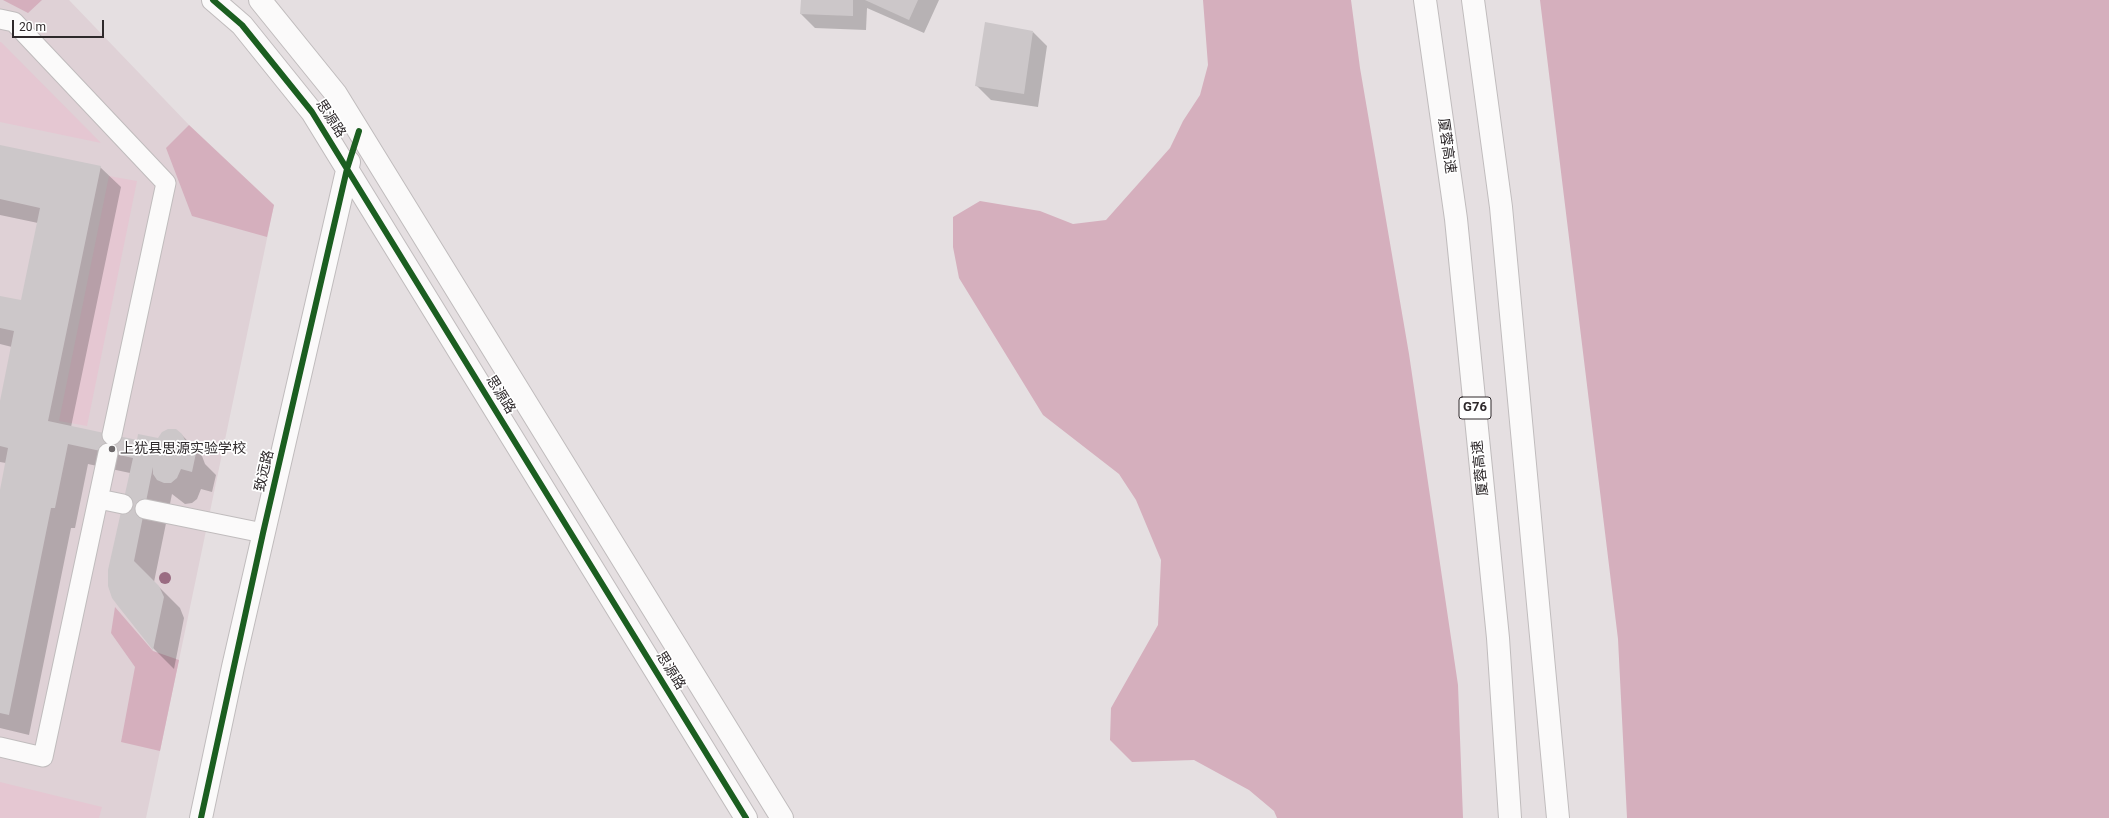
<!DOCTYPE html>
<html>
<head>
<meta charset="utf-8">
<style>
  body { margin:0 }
  #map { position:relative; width:2109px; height:818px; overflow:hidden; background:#e5dfe1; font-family:Roboto,sans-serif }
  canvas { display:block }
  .scale { position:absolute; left:12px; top:20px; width:92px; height:18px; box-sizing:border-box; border:2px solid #2e292b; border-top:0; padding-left:5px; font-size:12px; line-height:14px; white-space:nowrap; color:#2e292b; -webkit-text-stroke:3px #fff; paint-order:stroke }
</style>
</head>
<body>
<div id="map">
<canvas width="2109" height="818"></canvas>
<div class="scale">20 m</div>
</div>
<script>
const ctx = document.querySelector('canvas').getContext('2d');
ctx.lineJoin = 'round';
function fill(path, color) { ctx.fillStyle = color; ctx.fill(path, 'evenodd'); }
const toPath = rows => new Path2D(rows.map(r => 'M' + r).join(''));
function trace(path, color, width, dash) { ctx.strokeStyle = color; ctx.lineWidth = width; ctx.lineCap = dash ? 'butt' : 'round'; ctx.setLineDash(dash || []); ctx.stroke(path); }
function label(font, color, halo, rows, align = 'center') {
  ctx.font = font + ' Roboto,"Noto Sans SC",sans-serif'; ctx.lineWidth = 3.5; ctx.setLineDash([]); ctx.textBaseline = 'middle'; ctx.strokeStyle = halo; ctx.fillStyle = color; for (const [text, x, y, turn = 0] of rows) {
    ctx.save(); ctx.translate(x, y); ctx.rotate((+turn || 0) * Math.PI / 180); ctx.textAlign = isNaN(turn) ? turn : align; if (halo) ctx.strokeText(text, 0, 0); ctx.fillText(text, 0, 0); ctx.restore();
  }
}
fill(toPath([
  [0,0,69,0,189,125,274,205,146,818,0,818]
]), '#dfd1d6');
fill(toPath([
  [0,42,1,42,101,143,0,122],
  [109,176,137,181,87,426,59,421],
  [0,782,102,807,99,818,0,818]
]), '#e5c7d2');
fill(toPath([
  [3,0,42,0,28,13],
  [1203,0,1351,0,1360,68,1409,354,1458,685,1463,818,1277,818,1274,811,1249,790,1194,760,1132,762,1110,740,1111,708,1158,625,1161,560,1136,500,1119,474,1043,415,959,278,953,247,953,217,980,201,1040,211,1073,224,1106,220,1170,148,1183,121,1200,95,1208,65],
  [1540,0,2109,0,2109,818,1627,818,1618,639],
  [189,125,274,205,267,237,192,216,166,148],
  [115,607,153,651,179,660,160,751,121,742,135,667,111,633]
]), '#d5afbd');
fill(toPath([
  [802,0,939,0,924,33,867,8,866,30,815,28,801,14],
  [1033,32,1047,46,1038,107,991,100,976,85],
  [0,146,100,167,121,187,71,427,137,441,159,440,181,434,202,456,205,464,216,475,212,492,201,489,197,499,192,503,185,504,172,494,154,582,180,608,184,618,174,669,154,649,113,597,130,473,88,464,75,528,71,528,29,735,0,728,0,495,6,463,0,462,0,405,12,347,0,344,0,297,22,301,38,223,0,215]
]), '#0003');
fill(toPath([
  [801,0,853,0,853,16,800,14],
  [865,0,918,0,909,20],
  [985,22,1033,31,1024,94,975,86],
  [0,145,101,166,48,421,137,440,138,434,158,438,162,432,168,429,176,429,182,434,185,440,184,451,196,453,192,472,181,469,177,478,171,483,164,483,157,480,153,474,153,467,134,561,159,586,164,597,153,650,118,606,112,598,108,586,108,570,133,458,68,444,55,508,51,508,9,715,0,713,0,490,8,448,0,446,0,401,14,331,0,328,0,296,21,300,40,208,0,199]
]), '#ccc7c9');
const service = toPath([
  [0,19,14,22,166,183,112,435],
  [99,499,123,504],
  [145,509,263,533],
  [0,747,43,757,108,453]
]);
const tertiary = toPath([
  [213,0,242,25,312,112,746,818],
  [260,0,336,94,782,818],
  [201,818,233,667,349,162]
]);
const motorway = toPath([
  [1425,0,1456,219,1498,638,1510,818],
  [1473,0,1501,207,1558,818]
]);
trace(service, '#c0bcbd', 21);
trace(tertiary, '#c0bcbd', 24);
trace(motorway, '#c0bcbd', 24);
trace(service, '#fbfafa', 19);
trace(tertiary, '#fbfafa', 22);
trace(motorway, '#fbfafa', 22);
trace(toPath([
  [213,0,242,25,312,112,746,818],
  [201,818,263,533,347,169,359,131]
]), '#1b5e20', 6);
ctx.fillStyle = '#9a6c82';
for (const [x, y] of [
  [165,578]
]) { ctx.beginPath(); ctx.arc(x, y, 6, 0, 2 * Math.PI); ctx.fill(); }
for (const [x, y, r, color] of [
  [112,449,4,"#6e696b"]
]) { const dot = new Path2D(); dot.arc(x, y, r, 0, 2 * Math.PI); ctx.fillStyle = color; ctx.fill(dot); trace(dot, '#fff', 1.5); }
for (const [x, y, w] of [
  [1475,408,32]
]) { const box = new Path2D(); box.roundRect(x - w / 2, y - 11, w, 22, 3); ctx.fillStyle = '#fff'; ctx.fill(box); trace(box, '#2e292b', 1); }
label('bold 13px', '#2e292b', null, [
  ["G76",1475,408]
]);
label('14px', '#2e292b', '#fff', [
  ["思源路",330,119,57],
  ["厦蓉高速",1446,146,82],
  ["思源路",500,395,58],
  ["厦蓉高速",1481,468,-96],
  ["致远路",265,471,-77],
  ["思源路",670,671,58]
]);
label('14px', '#2e292b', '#fff', [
  ["上犹县思源实验学校",120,449]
], 'left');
</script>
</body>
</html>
